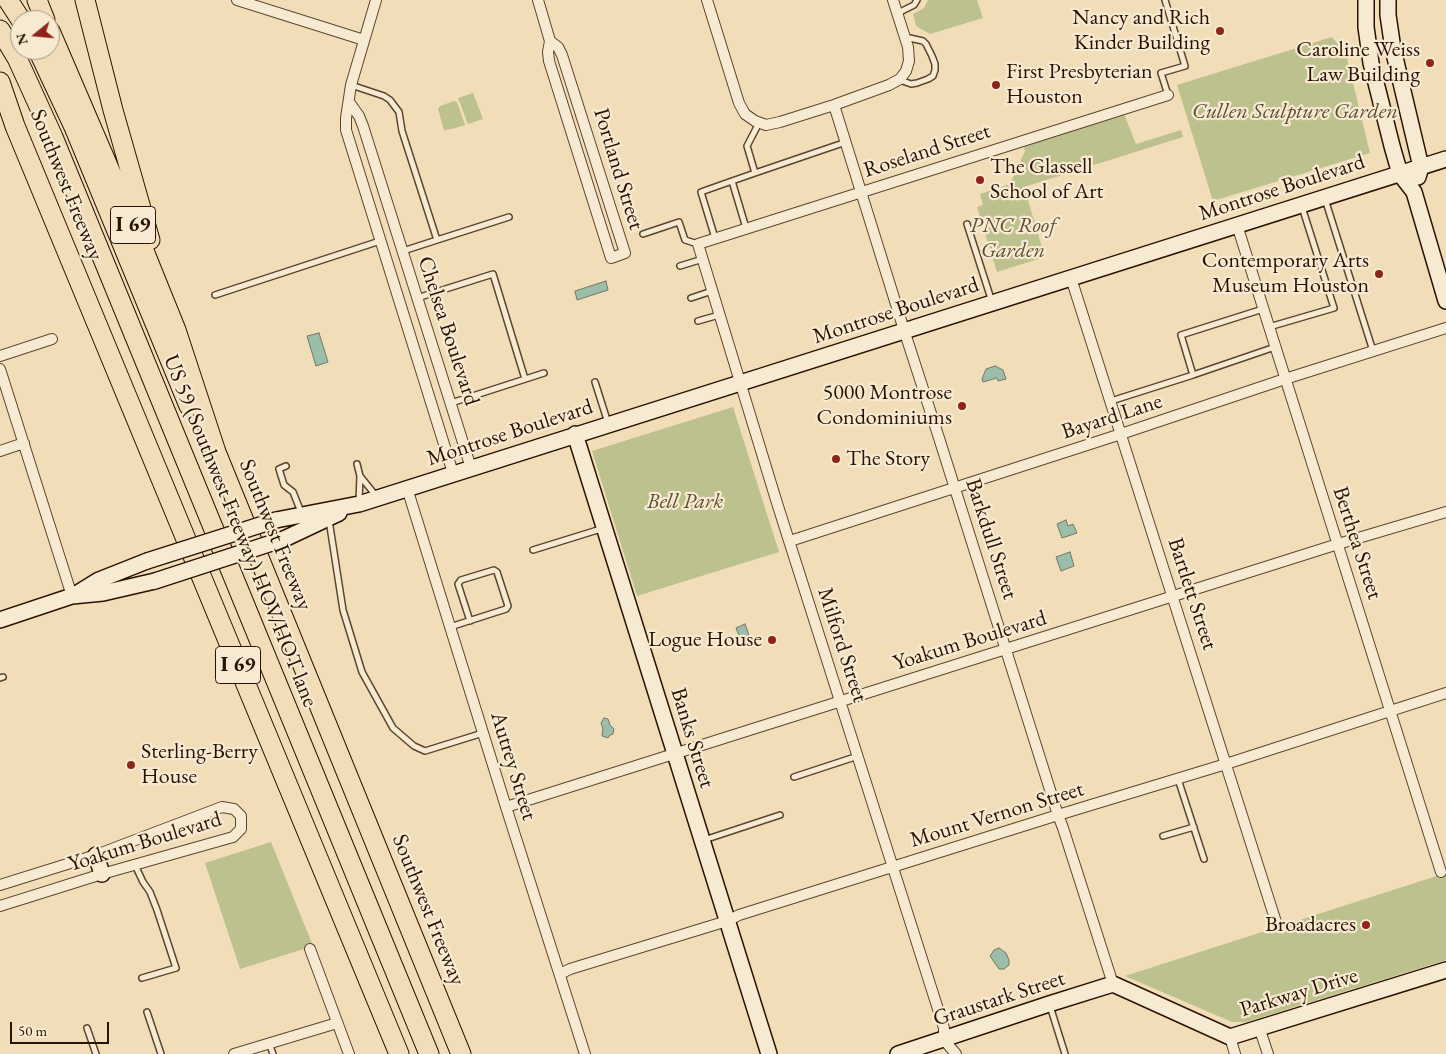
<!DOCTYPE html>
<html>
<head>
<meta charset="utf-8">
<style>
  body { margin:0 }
  #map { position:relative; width:1446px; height:1054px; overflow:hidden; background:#f1deb9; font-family:"EB Garamond",serif }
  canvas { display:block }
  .north { position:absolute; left:10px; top:10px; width:50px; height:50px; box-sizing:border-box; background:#f6ead2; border:1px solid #a5947e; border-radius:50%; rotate:253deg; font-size:14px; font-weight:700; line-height:20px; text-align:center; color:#2b1200 }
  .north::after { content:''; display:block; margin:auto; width:18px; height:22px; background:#8f2418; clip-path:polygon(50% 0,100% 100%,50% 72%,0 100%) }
  .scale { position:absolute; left:10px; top:1022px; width:99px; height:22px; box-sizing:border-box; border:2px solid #2b1200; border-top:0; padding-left:6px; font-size:15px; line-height:18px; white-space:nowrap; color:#2b1200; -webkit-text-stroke:4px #f6ead2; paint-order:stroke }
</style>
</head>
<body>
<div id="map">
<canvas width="1446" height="1054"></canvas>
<div class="north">N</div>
<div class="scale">50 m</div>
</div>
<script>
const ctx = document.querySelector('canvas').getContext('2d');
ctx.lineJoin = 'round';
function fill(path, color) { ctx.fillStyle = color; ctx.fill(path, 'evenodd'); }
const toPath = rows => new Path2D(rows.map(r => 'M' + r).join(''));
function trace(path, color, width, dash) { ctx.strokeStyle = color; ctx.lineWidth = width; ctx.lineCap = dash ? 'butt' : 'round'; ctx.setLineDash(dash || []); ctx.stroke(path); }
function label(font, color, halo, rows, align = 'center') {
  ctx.font = font + ' "EB Garamond",serif'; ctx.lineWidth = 4.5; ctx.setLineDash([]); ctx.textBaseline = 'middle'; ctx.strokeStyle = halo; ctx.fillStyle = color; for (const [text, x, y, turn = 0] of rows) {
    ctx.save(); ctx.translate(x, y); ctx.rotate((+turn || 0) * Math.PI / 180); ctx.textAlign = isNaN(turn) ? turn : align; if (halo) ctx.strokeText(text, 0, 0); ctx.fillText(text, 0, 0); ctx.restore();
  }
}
fill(toPath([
  [928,0,977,0,983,18,930,34,916,26,913,14,924,8],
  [1332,37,1346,54,1370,153,1213,201,1177,85],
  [473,93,483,119,468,124,458,98],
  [454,101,457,102,465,125,452,129,444,130,438,109,440,106],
  [1124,114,1136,144,1181,130,1183,137,1024,187,1045,257,997,272,977,207,983,205,980,194,1010,184,1025,151,1023,146],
  [733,407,779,552,637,596,592,451],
  [271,842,313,946,240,969,205,863],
  [1446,873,1446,960,1246,1022,1232,1022,1125,976]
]), '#bcc18e');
const water = toPath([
  [606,281,608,290,577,300,575,291,606,281],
  [319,333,328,362,316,366,307,336,319,333],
  [995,366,1003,370,1006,379,998,381,997,378,983,382,982,379,986,369,995,366],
  [1066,520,1068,526,1073,524,1077,533,1062,538,1057,524,1066,520],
  [1070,552,1074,566,1061,571,1056,557,1070,552],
  [745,624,752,644,746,646,746,645,743,646,736,628,745,624],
  [604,718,608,719,610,725,614,729,613,734,610,735,608,738,602,736,603,729,601,723,604,718],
  [999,948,1006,953,1009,960,1009,965,1004,969,999,969,990,956,994,950,999,948]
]);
fill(water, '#9cbda9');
trace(water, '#6f7965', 1);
const lane = toPath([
  [1165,0,1185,66,1161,73,1168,95],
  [898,13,914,5,917,0],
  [900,80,911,84,917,83,928,79,933,76,935,70,935,64,932,56,926,44,923,41,905,37],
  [351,85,384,96,390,100,399,112,402,131,437,240,403,251],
  [755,173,846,142],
  [732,181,755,173,747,146,759,123],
  [1325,199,1373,351],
  [967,224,992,302],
  [643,234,679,222,685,240,698,244],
  [715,238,701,192,732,181,746,228],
  [437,240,509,217],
  [680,266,703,259],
  [215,295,380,241],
  [417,298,493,274,525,379],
  [691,298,712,291],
  [1263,309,1181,335,1193,375,1275,347],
  [698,321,719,315],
  [1269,327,1334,308,1302,207],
  [595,382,608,423],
  [1111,401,1193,375],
  [451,403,544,373],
  [357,464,360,476,359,501],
  [286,466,279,469,284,485,293,492,301,512],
  [360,476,377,497],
  [329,520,343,610,362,672,393,728,414,746,425,751,483,733],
  [533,550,604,528],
  [450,627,506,609,508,606,497,572,494,570,461,580,458,584,470,621],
  [0,678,3,677],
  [794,777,858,756],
  [1178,779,1204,859],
  [1163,836,1194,827],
  [704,840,780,815],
  [135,865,143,882,150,892,157,910,176,968,142,978],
  [1050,1006,1065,1054],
  [147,1012,161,1054],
  [87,1028,96,1054],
  [269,1043,273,1054]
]);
const street = toPath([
  [237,0,364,40],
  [376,0,351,85,346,118,346,130,453,473],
  [538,0,550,41,548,52,549,61,611,258,625,253,562,55,558,47,550,41],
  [707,0,739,103,745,114,755,121,766,125,780,122,834,105,889,85,900,79,906,71,909,61,908,47,893,0],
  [349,102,359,116,363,126,471,468],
  [834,105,904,330,939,438,1058,815,1063,828,1113,984],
  [1237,225,1441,872],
  [1071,278,1276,922],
  [0,356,52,339],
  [0,369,72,596],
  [0,451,24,443],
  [407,488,506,807,585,1054],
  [790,541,1121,434,1285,379,1446,328],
  [506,807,1338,544,1446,512],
  [0,885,96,855,222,807,234,809,241,816,241,829,233,837,102,874,0,906],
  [310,949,349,1054],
  [560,974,570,969,727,921,739,915,1058,815,1226,764,1446,693],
  [1259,1027,1268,1054],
  [1230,1037,1235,1054],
  [234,1054,337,1023],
  [956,1054,944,1040,944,1028,777,503,698,244,1168,95]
]);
const secondary = toPath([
  [1366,0,1366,27,1371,63,1392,146,1400,174,1414,192,1446,301],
  [1388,0,1388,15,1393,49,1421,167,1418,177],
  [575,434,769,1054],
  [276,520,359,504,1446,159],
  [284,539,339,513],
  [78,593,99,580,147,561],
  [0,620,72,596,103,593,155,581],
  [96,855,102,874],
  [898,1054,1049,1004,1113,984,1230,1037,1446,970]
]);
const highway = toPath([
  [8,0,21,20],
  [37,0,45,20],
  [85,0,113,110,150,240],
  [0,30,17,58,53,137,429,1054],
  [50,31,138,236,176,330,216,452,461,1054],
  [38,50,74,127,189,406],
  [0,82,15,126,399,1054]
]);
trace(lane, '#5c452e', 8);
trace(street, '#5c452e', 12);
trace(secondary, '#2b1200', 18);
trace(highway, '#2b1200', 21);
trace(lane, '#f6ead2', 5);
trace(street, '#f6ead2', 10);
trace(secondary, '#f6ead2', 15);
trace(highway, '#f1deb9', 19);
const secondaryBridge = toPath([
  [147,561,276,520],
  [155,581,284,539]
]);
trace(secondaryBridge, '#2b1200', 18, []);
trace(secondaryBridge, '#f6ead2', 15);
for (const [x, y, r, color] of [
  [1220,31,5,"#8f2418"],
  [1430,63,5,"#8f2418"],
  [996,85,5,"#8f2418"],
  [980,180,5,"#8f2418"],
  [1379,274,5,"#8f2418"],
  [962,406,5,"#8f2418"],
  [836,459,5,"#8f2418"],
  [772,640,5,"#8f2418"],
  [131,765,5,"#8f2418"],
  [1366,925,5,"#8f2418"]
]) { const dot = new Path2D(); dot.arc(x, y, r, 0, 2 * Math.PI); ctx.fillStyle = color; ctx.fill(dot); trace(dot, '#f6ead2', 2); }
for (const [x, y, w] of [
  [133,225,45],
  [238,665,45]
]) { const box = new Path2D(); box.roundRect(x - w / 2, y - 18.5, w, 37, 4); ctx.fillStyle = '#f6ead2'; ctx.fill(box); trace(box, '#2b1200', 1); }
label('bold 21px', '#2b1200', null, [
  ["I 69",133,225],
  ["I 69",238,665]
]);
label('22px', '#2b1200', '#f6ead2', [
  ["Nancy and Rich",1210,18],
  ["Kinder Building",1210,43],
  ["Caroline Weiss",1420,50],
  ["Law Building",1420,75],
  ["First Presbyterian",1006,72,"left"],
  ["Houston",1006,97,"left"],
  ["The Glassell",990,167,"left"],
  ["School of Art",990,192,"left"],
  ["Contemporary Arts",1369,261],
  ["Museum Houston",1369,286],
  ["5000 Montrose",952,393],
  ["Condominiums",952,418],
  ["The Story",846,459,"left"],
  ["Logue House",762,640],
  ["Sterling-Berry",141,752,"left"],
  ["House",141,777,"left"],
  ["Broadacres",1356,925]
], 'right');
label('italic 22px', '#5e4f32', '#f6ead2', [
  ["Cullen Sculpture Garden",1295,112],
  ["PNC Roof",1013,226],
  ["Garden",1013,251],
  ["Bell Park",685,502]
]);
label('22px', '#2b1200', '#f6ead2', [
  ["Roseland Street",927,151,-18],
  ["Portland Street",618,169,73],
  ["Southwest Freeway",66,185,68],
  ["Montrose Boulevard",1282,188,-18],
  ["Montrose Boulevard",896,311,-18],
  ["Chelsea Boulevard",448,331,72],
  ["Bayard Lane",1112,417,-18],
  ["Montrose Boulevard",510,433,-18],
  ["US 59 (Southwest Freeway) HOV/HOT lane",240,531,68],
  ["Southwest Freeway",275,535,68],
  ["Barkdull Street",991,539,72],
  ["Berthea Street",1357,543,72],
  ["Bartlett Street",1192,594,72],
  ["Yoakum Boulevard",970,641,-17],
  ["Milford Street",842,645,72],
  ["Banks Street",692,738,73],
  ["Autrey Street",513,766,73],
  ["Mount Vernon Street",997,815,-17],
  ["Yoakum Boulevard",145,842,-17],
  ["Southwest Freeway",428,910,68],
  ["Parkway Drive",1299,993,-17],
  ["Graustark Street",999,999,-18]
]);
</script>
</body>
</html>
